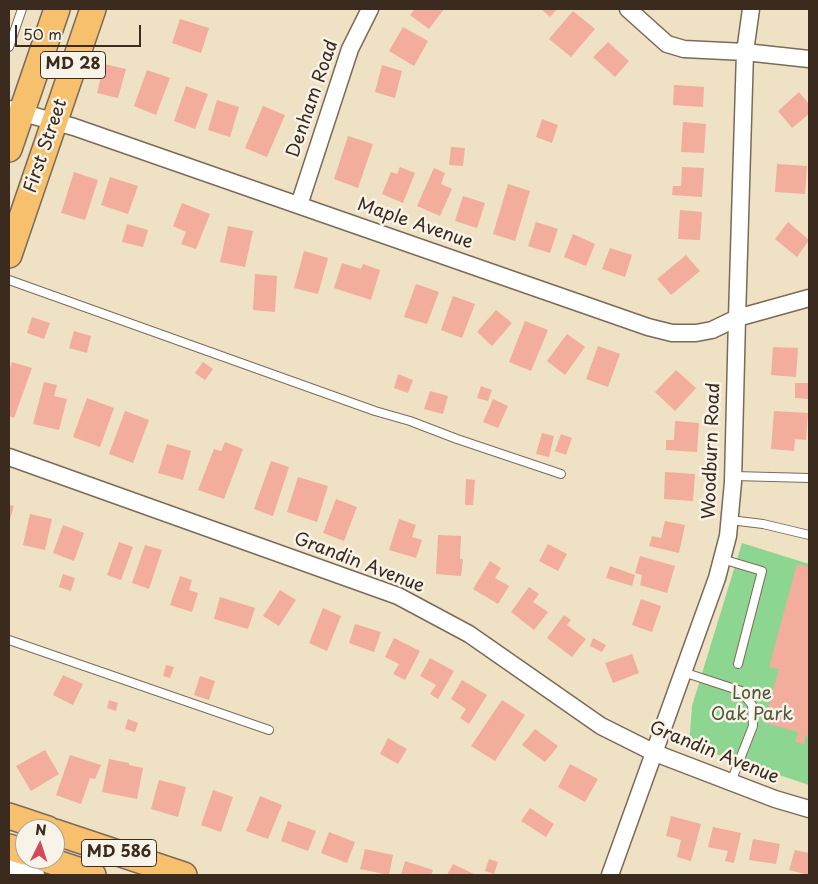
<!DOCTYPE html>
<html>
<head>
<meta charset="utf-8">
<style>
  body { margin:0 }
  #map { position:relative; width:818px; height:884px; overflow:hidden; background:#efe1c3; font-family:"Playpen Sans",sans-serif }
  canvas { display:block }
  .frame { position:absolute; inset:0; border:10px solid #3b2a1e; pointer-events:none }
  .north { position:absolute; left:15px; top:819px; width:50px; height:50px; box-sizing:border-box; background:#f7f3e8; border:1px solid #aca397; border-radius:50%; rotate:4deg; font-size:14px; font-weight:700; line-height:20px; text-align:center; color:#3b2a1e }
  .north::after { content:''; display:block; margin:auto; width:18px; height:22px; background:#d1495b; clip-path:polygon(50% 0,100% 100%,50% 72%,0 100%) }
  .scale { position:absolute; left:15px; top:25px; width:126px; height:22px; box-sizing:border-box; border:2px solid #3b2a1e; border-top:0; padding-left:6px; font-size:15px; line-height:18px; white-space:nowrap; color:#3b2a1e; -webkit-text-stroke:4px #f7f3e8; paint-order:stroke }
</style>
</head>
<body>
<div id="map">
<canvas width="818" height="884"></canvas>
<div class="frame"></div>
<div class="north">N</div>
<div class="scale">50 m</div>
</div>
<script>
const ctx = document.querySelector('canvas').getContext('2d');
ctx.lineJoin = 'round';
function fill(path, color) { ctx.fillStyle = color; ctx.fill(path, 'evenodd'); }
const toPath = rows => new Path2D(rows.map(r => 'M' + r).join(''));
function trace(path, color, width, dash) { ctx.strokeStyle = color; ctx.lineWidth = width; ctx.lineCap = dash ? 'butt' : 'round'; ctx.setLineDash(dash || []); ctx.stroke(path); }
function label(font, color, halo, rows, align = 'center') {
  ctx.font = font + ' "Playpen Sans",sans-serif'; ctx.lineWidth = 5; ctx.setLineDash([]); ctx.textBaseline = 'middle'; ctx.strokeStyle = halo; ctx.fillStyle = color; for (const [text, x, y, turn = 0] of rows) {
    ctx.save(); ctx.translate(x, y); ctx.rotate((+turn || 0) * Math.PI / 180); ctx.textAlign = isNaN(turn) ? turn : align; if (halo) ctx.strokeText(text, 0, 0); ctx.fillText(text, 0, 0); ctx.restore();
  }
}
fill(toPath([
  [742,543,809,564,809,785,689,745,692,706]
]), '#8dd691');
fill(toPath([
  [415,9,444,9,429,29,410,15],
  [541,9,557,9,550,17],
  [573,11,595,29,571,57,549,39],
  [180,19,209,28,201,53,172,43],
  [403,27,428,41,414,66,389,51],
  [608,42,629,61,615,77,593,57],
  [104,64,126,69,118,98,97,93],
  [382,65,402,71,395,98,375,92],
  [147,70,170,78,156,115,134,106],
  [674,85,704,87,703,107,673,105],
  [186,86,208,94,195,129,174,121],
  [799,92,809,104,809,114,792,128,778,111],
  [217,100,239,107,230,137,208,130],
  [263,106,285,115,267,157,245,148],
  [542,119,558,125,552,143,536,137],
  [683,122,706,124,704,153,681,152],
  [348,136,373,144,358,188,334,179],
  [451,147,465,148,463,166,449,165],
  [777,164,807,166,805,194,775,192],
  [400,167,415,173,403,203,382,194,391,172,397,174],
  [682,167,704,168,702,197,672,195,673,186,681,186],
  [434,168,445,173,441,184,452,189,440,216,417,206],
  [74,172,98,180,85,220,61,213],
  [110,177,138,186,128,214,101,205],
  [508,184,530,191,515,241,493,234],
  [463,196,485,203,477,228,455,221],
  [182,203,210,214,196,249,181,244,186,232,173,226],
  [680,210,702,212,700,240,678,239],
  [536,222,558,229,550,253,528,246],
  [788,222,809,240,797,257,775,239],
  [127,224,148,230,143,247,122,242],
  [228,226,253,231,245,267,220,262],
  [573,234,595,244,586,266,564,257],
  [610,248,632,255,625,277,602,269],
  [304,251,328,258,318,294,294,288],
  [686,255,700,271,671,295,657,279],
  [342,263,361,269,363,264,380,270,371,300,334,288],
  [255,274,277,276,275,312,253,310],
  [416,284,439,292,427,324,404,317],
  [453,296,475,304,462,338,441,330],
  [496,310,512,323,492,346,477,332],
  [32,317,50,323,44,339,27,333],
  [525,321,548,330,531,371,509,362],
  [74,331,91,336,87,353,69,348],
  [567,334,585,347,565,375,547,361],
  [598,346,620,354,608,387,586,379],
  [773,347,798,348,796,377,771,375],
  [12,362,32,368,14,418,9,416,9,371],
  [203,362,213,369,205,380,195,373],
  [676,370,696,388,675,411,655,392],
  [398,374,413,380,408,393,394,388],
  [44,382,57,385,54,396,67,399,59,430,33,424],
  [795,383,809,383,809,399,795,398],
  [481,386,492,390,488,401,477,398],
  [430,391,448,396,443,414,424,409],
  [87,398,114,408,100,447,73,437],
  [493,399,508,406,498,428,483,422],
  [125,411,149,420,133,463,109,454],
  [774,411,808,413,806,440,795,439,794,451,771,449],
  [675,421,699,423,697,452,666,450,666,440,674,440],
  [542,433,554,436,549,457,536,454],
  [561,434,572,438,566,455,555,451],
  [225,442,243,449,224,499,198,490,214,449,221,451],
  [167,444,191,451,183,480,158,473],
  [271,461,289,467,273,516,254,509],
  [665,472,695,474,693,501,664,499],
  [298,477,328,486,317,522,287,512],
  [466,479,475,480,473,505,465,505],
  [336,499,357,507,344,541,323,533],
  [9,505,14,506,9,522],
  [30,514,52,519,45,550,23,545],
  [399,519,416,525,412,537,422,540,416,558,389,550],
  [665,521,685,525,679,553,649,546,652,536,661,538],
  [63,525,84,533,74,561,53,553],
  [438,535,461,536,460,559,463,559,461,576,436,574],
  [119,542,133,547,121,580,107,575],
  [548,544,567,554,558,571,539,561],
  [145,545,162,550,149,589,132,583],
  [640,556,675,566,667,593,640,585,642,575,635,573],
  [490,561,501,568,495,578,509,586,498,604,473,589],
  [797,564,809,567,809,736,806,735,804,744,795,742,798,732,764,723,779,669,769,667],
  [610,566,635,575,632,586,606,578],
  [63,574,75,578,71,591,59,587],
  [180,576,192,580,189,590,198,593,192,612,170,605],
  [529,587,539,594,533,602,548,612,534,630,511,612],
  [280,590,296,600,279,626,263,616],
  [220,597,255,608,248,629,214,619],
  [641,599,661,606,652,632,632,625],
  [323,608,341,616,327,651,309,643],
  [564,615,571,620,567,625,586,639,572,657,547,638],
  [355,624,381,632,374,652,349,643],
  [394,638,420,651,405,680,393,674,399,664,385,657],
  [593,638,606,645,602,652,590,646],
  [632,654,639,673,613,683,605,663],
  [430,658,454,671,438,699,430,694,436,685,420,676],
  [166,665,174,667,170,678,163,676],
  [63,675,83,684,73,705,53,695],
  [200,676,215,681,209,700,194,695],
  [462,680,487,695,469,724,460,718,466,709,451,699],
  [109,700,118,703,116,711,107,708],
  [502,700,525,715,495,761,471,746],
  [128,719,138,723,135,732,125,729],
  [535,729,558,746,545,762,522,745],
  [388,738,407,749,398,764,380,754],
  [45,750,59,774,31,791,16,766],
  [70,755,101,765,95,779,90,778,81,804,56,795],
  [109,759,129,763,129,765,143,768,137,799,102,792],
  [570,764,598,779,585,802,558,787],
  [159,780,186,787,178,817,151,809],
  [213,790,233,797,221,832,201,825],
  [260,796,282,805,268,839,246,831],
  [530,808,554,824,546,837,521,821],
  [671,816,701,824,691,861,677,857,681,840,666,836],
  [288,821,316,831,308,851,281,841],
  [713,827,741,833,734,863,725,861,728,851,708,847],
  [329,832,355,842,347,863,321,853],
  [753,839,780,844,776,864,749,860],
  [365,849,393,855,389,875,360,869],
  [795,850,809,853,809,875,789,870],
  [489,859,498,862,494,874,485,871],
  [405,861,433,870,431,875,401,875],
  [453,864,476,875,447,875]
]), '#f2ad9c');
const lane = toPath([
  [9,47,22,9],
  [9,280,375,411,410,421,457,439,561,474],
  [734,476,809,478],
  [730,520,763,524,809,535],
  [722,559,762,571,738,664],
  [9,640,269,730],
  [683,672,741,691,752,705,753,726,731,782]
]);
const street = toPath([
  [628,9,667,44,684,49,745,52,809,59],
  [9,109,74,127,648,327,672,333,696,333,712,330,737,318,809,298],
  [299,205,350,49,370,9],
  [9,457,398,596,469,634,601,726,655,753,775,799,809,809],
  [9,866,36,875],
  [610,875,717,578,728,536,733,482,737,318,745,52,751,9]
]);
const primary = toPath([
  [9,149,57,9],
  [9,255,93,9],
  [9,816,48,829],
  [55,832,184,875],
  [9,847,25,852],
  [45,859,93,875]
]);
trace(lane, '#7a6a58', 10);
trace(street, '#7a6a58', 19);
trace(primary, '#7a6a58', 28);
trace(lane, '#fff', 8);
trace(street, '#fff', 16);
trace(primary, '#f7c06c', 25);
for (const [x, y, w] of [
  [73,65,65],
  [119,853,75]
]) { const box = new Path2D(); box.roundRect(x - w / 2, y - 13.5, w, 27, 4); ctx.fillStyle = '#f7f3e8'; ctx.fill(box); trace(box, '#3b2a1e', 1); }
label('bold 16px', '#3b2a1e', null, [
  ["MD 28",73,65],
  ["MD 586",119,853]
]);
label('18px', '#3b2a1e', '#f7f3e8', [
  ["Denham Road",313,99,-71],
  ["First Street",46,146,-71],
  ["Maple Avenue",415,224,19],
  ["Woodburn Road",712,451,-88],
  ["Grandin Avenue",359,563,21],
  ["Grandin Avenue",714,753,22]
]);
label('18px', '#50553b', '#f7f3e8', [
  ["Lone",752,694],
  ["Oak Park",752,715]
]);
</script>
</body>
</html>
